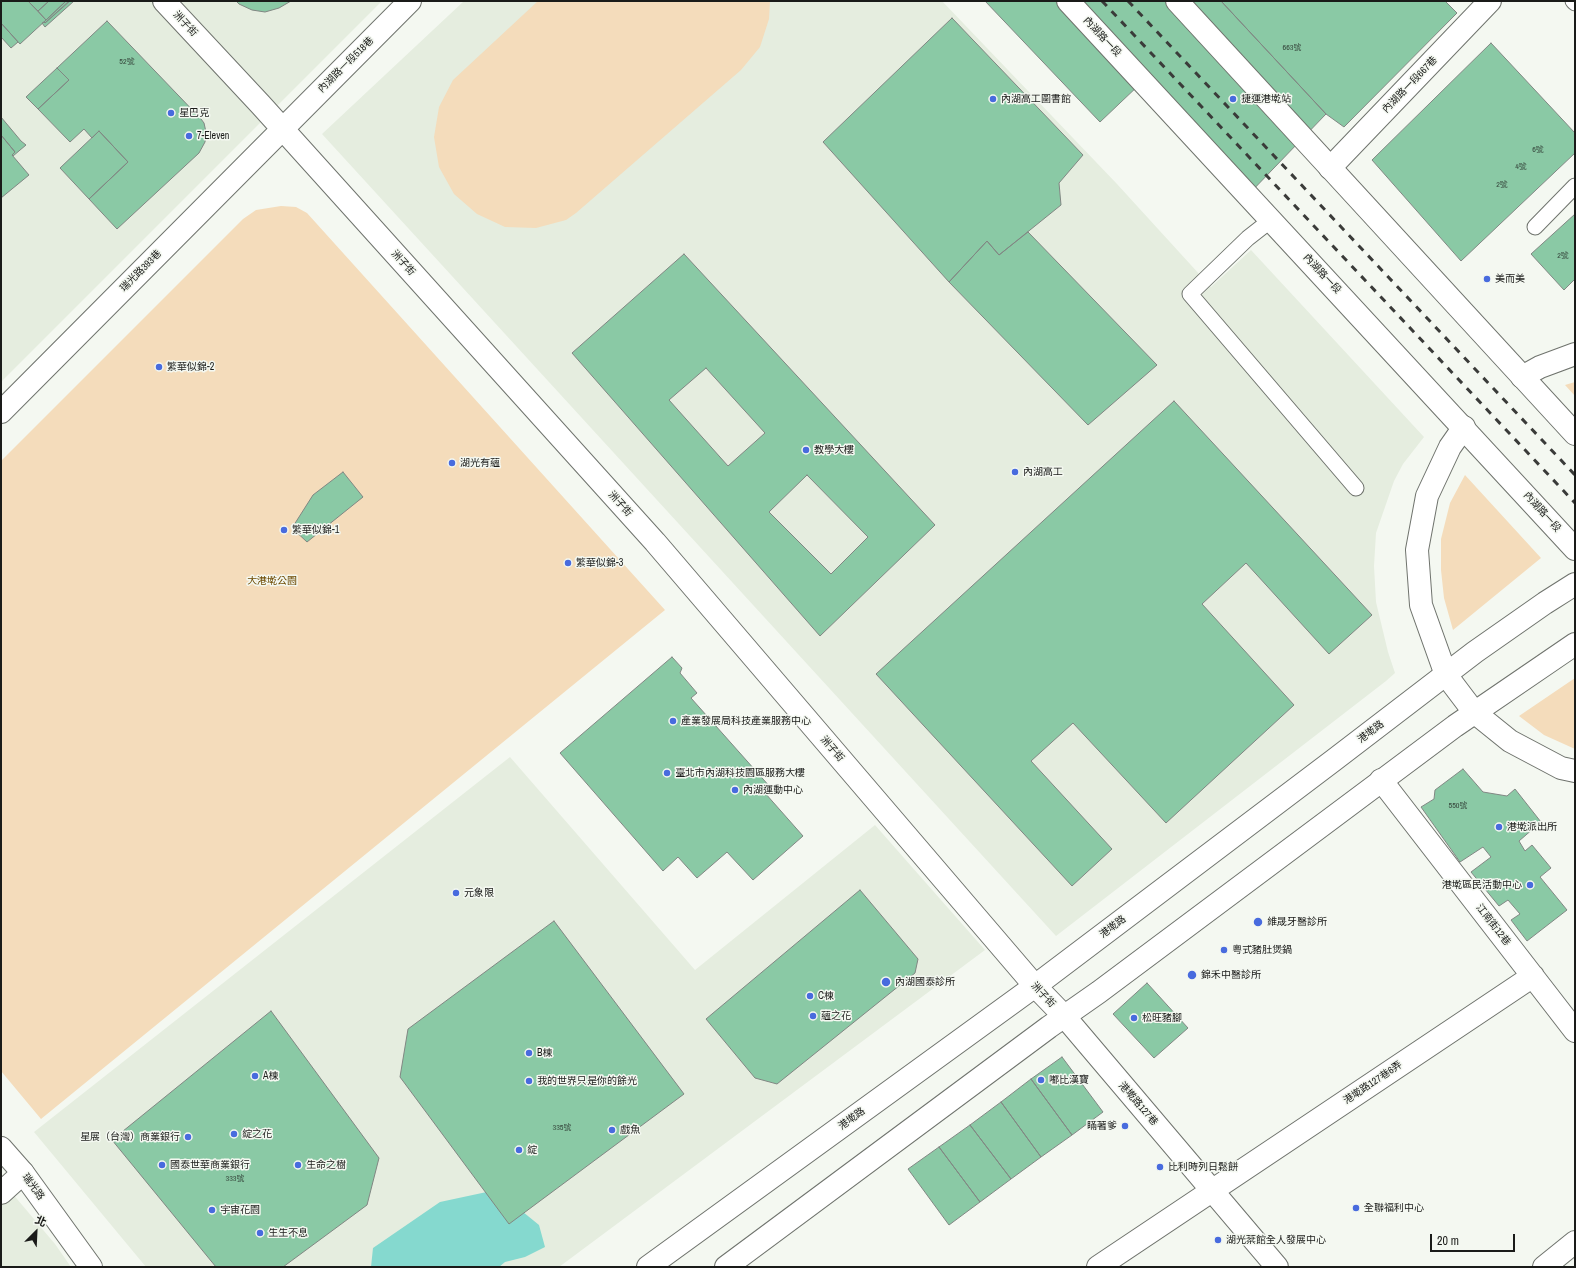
<!DOCTYPE html>
<html>
<head>
<meta charset="utf-8">
<style>
  body { margin:0 }
  #map { position:relative; width:1576px; height:1268px; overflow:hidden; background:#f4f8f1; font-family:"Archivo Narrow","Noto Sans TC",sans-serif }
  canvas { display:block }
  .frame { position:absolute; inset:0; border:2px solid #1a1b19; pointer-events:none }
  .north { position:absolute; left:16px; top:1212px; width:40px; height:40px; -webkit-text-stroke:3px #f4f8f1; paint-order:stroke; rotate:24deg; font-size:11px; font-weight:700; line-height:16px; text-align:center; color:#1a1b19 }
  .north::after { content:''; display:block; margin:auto; width:14px; height:18px; background:#1a1b19; clip-path:polygon(50% 0,100% 100%,50% 72%,0 100%) }
  .scale { position:absolute; left:1430px; top:1234px; width:85px; height:18px; box-sizing:border-box; border:2px solid #1a1b19; border-top:0; padding-left:5px; font-size:12px; line-height:14px; white-space:nowrap; color:#1a1b19; -webkit-text-stroke:3px #f4f8f1; paint-order:stroke }
</style>
</head>
<body>
<div id="map">
<canvas width="1576" height="1268"></canvas>
<div class="frame"></div>
<div class="north">北</div>
<div class="scale">20 m</div>
</div>
<script>
const ctx = document.querySelector('canvas').getContext('2d');
ctx.lineJoin = 'round';
function fill(path, color) { ctx.fillStyle = color; ctx.fill(path, 'evenodd'); }
const toPath = rows => new Path2D(rows.map(r => 'M' + r).join(''));
function trace(path, color, width, dash) { ctx.strokeStyle = color; ctx.lineWidth = width; ctx.lineCap = dash ? 'butt' : 'round'; ctx.setLineDash(dash || []); ctx.stroke(path); }
function label(font, color, halo, rows, align = 'center') {
  ctx.font = font + ' "Archivo Narrow","Noto Sans TC",sans-serif'; ctx.lineWidth = 3; ctx.setLineDash([]); ctx.textBaseline = 'middle'; ctx.strokeStyle = halo; ctx.fillStyle = color; for (const [text, x, y, turn = 0] of rows) {
    ctx.save(); ctx.translate(x, y); ctx.rotate((+turn || 0) * Math.PI / 180); ctx.textAlign = isNaN(turn) ? turn : align; if (halo) ctx.strokeText(text, 0, 0); ctx.fillText(text, 0, 0); ctx.restore();
  }
}
fill(toPath([
  [1,1,382,1,1,382],
  [464,1,942,1,1117,184,1211,287,1251,250,1424,437,1403,464,1394,481,1376,533,1374,566,1376,602,1388,652,1395,673,1386,681,1056,936,322,134],
  [510,757,695,970,875,825,985,950,559,1267,146,1267,34,1132],
  [1,1180,55,1244,71,1267,1,1267]
]), '#e5eddf');
fill(toPath([
  [538,1,770,1,769,19,760,47,741,70,576,213,566,220,536,228,505,227,477,214,454,194,439,167,434,137,439,107,453,80],
  [281,206,296,207,307,213,665,610,41,1119,1,1071,1,461,243,219,256,210],
  [1575,382,1575,396,1565,385],
  [1465,475,1541,558,1453,630,1444,598,1441,570,1441,539,1450,503],
  [1575,678,1575,749,1544,735,1519,716]
]), '#f4dcbb');
fill(toPath([
  [496,1190,539,1225,545,1247,525,1257,505,1262,499,1267,371,1267,373,1248,440,1202]
]), '#85d9cf');
const building = toPath([
  [1,1,28,1,46,20,20,44,1,23,1,1],
  [28,1,49,1,38,11,28,1],
  [49,1,64,1,65,2,46,20,38,11,49,1],
  [64,1,69,1,45,23,44,22,65,2,64,1],
  [70,1,74,1,45,27,42,23,44,22,45,23,70,1],
  [236,1,291,1,279,8,265,12,252,10,239,4,236,1],
  [985,1,1221,1,1326,114,1247,196,1140,84,1100,122,985,1],
  [1221,1,1445,1,1457,13,1344,127,1326,114,1221,1],
  [952,18,1083,155,1059,183,1061,205,999,255,987,241,949,282,823,142,952,18],
  [107,21,201,119,204,123,206,132,205,142,199,153,117,229,89,199,128,162,99,131,92,138,84,129,70,142,38,109,69,80,57,68,107,21],
  [1,23,18,42,11,48,1,37,1,23],
  [1491,43,1575,133,1575,153,1461,261,1372,160,1491,43],
  [57,68,69,80,38,109,26,97,57,68],
  [1,117,21,141,26,145,13,156,12,155,15,152,1,135,1,117],
  [99,131,128,162,89,199,60,168,99,131],
  [1,135,15,152,12,155,29,175,1,198,1,135],
  [1575,214,1575,279,1564,290,1531,254,1575,214],
  [1028,232,1157,365,1088,425,949,282,987,241,999,255,1028,232],
  [684,254,935,525,820,636,572,353,684,254],
  [706,368,765,433,728,466,669,400,706,368],
  [807,475,868,537,831,574,769,512,807,475],
  [1174,401,1372,615,1329,654,1246,563,1202,604,1294,705,1166,823,1073,723,1031,761,1112,849,1072,886,876,674,1174,401],
  [343,472,363,497,307,542,292,528,313,495,343,472],
  [672,657,682,668,680,673,697,693,691,698,771,788,765,793,803,836,753,880,727,852,697,878,678,857,663,871,560,753,672,657],
  [1463,769,1483,792,1507,796,1515,789,1541,822,1519,841,1525,851,1532,845,1551,868,1540,877,1567,910,1527,941,1511,920,1520,914,1508,900,1499,906,1471,872,1491,857,1483,847,1460,862,1421,807,1434,799,1435,790,1463,769],
  [860,890,918,959,915,973,777,1084,755,1078,706,1019,860,890],
  [554,921,684,1094,509,1224,400,1077,408,1029,554,921],
  [1147,983,1188,1028,1154,1058,1113,1014,1147,983],
  [271,1011,379,1158,367,1205,283,1267,216,1267,112,1140,271,1011],
  [1062,1057,1103,1112,1072,1135,1031,1079,1062,1057],
  [1031,1079,1072,1135,1041,1157,1001,1102,1031,1079],
  [1001,1102,1041,1157,1011,1179,970,1125,1001,1102],
  [970,1125,1011,1179,980,1202,939,1147,970,1125],
  [939,1147,980,1202,949,1225,908,1169,939,1147]
]);
fill(building, '#8ac9a5');
trace(building, '#818783', 1);
const service = toPath([
  [1573,1,1575,3],
  [1271,220,1248,238,1190,294,1356,488],
  [1535,227,1575,186]
]);
const minor = toPath([
  [164,1,261,105,655,542,1035,986,1065,1017,1277,1267],
  [1330,168,1490,1],
  [1522,377,1540,367,1575,354],
  [1,412,410,1],
  [1464,427,1450,447,1427,496,1417,550,1421,605,1446,675,1474,712,1510,741,1561,768,1575,771],
  [1381,780,1575,1031],
  [1,1193,23,1173],
  [1098,1267,1533,976],
  [1544,1267,1575,1242]
]);
const tertiary = toPath([
  [1,1148,23,1173,91,1267],
  [648,1267,1035,986,1334,760,1475,652,1545,603,1575,584],
  [726,1267,1049,1027,1099,992,1455,726,1575,644]
]);
const secondary = toPath([
  [1068,1,1575,549],
  [1177,1,1575,434]
]);
trace(service, '#6f736d', 17);
trace(minor, '#6f736d', 24);
trace(tertiary, '#6f736d', 24);
trace(secondary, '#6f736d', 24);
trace(service, '#fff', 15);
trace(minor, '#fff', 22);
trace(tertiary, '#fff', 22);
trace(secondary, '#fff', 22);
trace(toPath([
  [1102,1,1575,503],
  [1128,1,1575,475]
]), '#3a3b39', 3, [7, 7]);
for (const [x, y, r, color] of [
  [993,99,4,"#486bde"],
  [1233,99,4,"#486bde"],
  [171,113,4,"#486bde"],
  [189,136,4,"#486bde"],
  [1487,279,4,"#486bde"],
  [159,367,4,"#486bde"],
  [806,450,4,"#486bde"],
  [452,463,4,"#486bde"],
  [1015,472,4,"#486bde"],
  [284,530,4,"#486bde"],
  [568,563,4,"#486bde"],
  [673,721,4,"#486bde"],
  [667,773,4,"#486bde"],
  [735,790,4,"#486bde"],
  [1499,827,4,"#486bde"],
  [1530,885,4,"#486bde"],
  [456,893,4,"#486bde"],
  [1258,922,5,"#486bde"],
  [1224,950,4,"#486bde"],
  [1192,975,5,"#486bde"],
  [886,982,5,"#486bde"],
  [810,996,4,"#486bde"],
  [813,1016,4,"#486bde"],
  [1134,1018,4,"#486bde"],
  [529,1053,4,"#486bde"],
  [255,1076,4,"#486bde"],
  [1041,1080,4,"#486bde"],
  [529,1081,4,"#486bde"],
  [1125,1126,4,"#486bde"],
  [612,1130,4,"#486bde"],
  [234,1134,4,"#486bde"],
  [188,1137,4,"#486bde"],
  [519,1150,4,"#486bde"],
  [162,1165,4,"#486bde"],
  [298,1165,4,"#486bde"],
  [1160,1167,4,"#486bde"],
  [1356,1208,4,"#486bde"],
  [212,1210,4,"#486bde"],
  [260,1233,4,"#486bde"],
  [1218,1240,4,"#486bde"]
]) { const dot = new Path2D(); dot.arc(x, y, r, 0, 2 * Math.PI); ctx.fillStyle = color; ctx.fill(dot); trace(dot, '#f4f8f1', 1.5); }
label('8px', '#36463c', null, [
  ["663號",1292,48],
  ["52號",127,62],
  ["6號",1538,150],
  ["4號",1521,167],
  ["2號",1502,185],
  ["2號",1563,256],
  ["550號",1458,806],
  ["335號",562,1128],
  ["333號",235,1179]
]);
label('10px', '#1a1b19', '#f4f8f1', [
  ["洲子街",185,24,47],
  ["內湖路一段",1102,37,47],
  ["內湖路一段518巷",346,65,-45],
  ["內湖路一段667巷",1410,85,-46],
  ["洲子街",403,263,48],
  ["瑞光路393巷",141,271,-45],
  ["內湖路一段",1322,274,47],
  ["洲子街",620,504,48],
  ["內湖路一段",1542,512,48],
  ["港墘路",1371,732,-37],
  ["洲子街",832,749,49],
  ["江南街12巷",1493,925,52],
  ["港墘路",1113,927,-37],
  ["洲子街",1043,995,47],
  ["港墘路127巷6弄",1373,1083,-34],
  ["港墘路127巷",1138,1104,49],
  ["港墘路",852,1119,-36],
  ["瑞光路",33,1187,54]
]);
label('10px', '#1a1b19', '#f4f8f1', [
  ["內湖高工圖書館",1001,99],
  ["捷運港墘站",1241,99],
  ["星巴克",179,113],
  ["7-Eleven",197,136],
  ["美而美",1495,279],
  ["繁華似錦-2",167,367],
  ["教學大樓",814,450],
  ["湖光有蘊",460,463],
  ["內湖高工",1023,472],
  ["繁華似錦-1",292,530],
  ["繁華似錦-3",576,563],
  ["產業發展局科技產業服務中心",681,721],
  ["臺北市內湖科技園區服務大樓",675,773],
  ["內湖運動中心",743,790],
  ["港墘派出所",1507,827],
  ["港墘區民活動中心",1522,885,"right"],
  ["元象限",464,893],
  ["維晟牙醫診所",1267,922],
  ["粵式豬肚煲鍋",1232,950],
  ["錦禾中醫診所",1201,975],
  ["內湖國泰診所",895,982],
  ["C棟",818,996],
  ["蘊之花",821,1016],
  ["松旺豬腳",1142,1018],
  ["B棟",537,1053],
  ["A棟",263,1076],
  ["嘟比漢寶",1049,1080],
  ["我的世界只是你的餘光",537,1081],
  ["瞞著爹",1117,1126,"right"],
  ["戲魚",620,1130],
  ["綻之花",242,1134],
  ["星展（台灣）商業銀行",180,1137,"right"],
  ["綻",527,1150],
  ["國泰世華商業銀行",170,1165],
  ["生命之樹",306,1165],
  ["比利時列日鬆餅",1168,1167],
  ["全聯福利中心",1364,1208],
  ["宇宙花園",220,1210],
  ["生生不息",268,1233],
  ["湖光棻館全人發展中心",1226,1240]
], 'left');
label('10px', '#6c4901', '#f4f8f1', [
  ["大港墘公園",272,581]
]);
</script>
</body>
</html>
